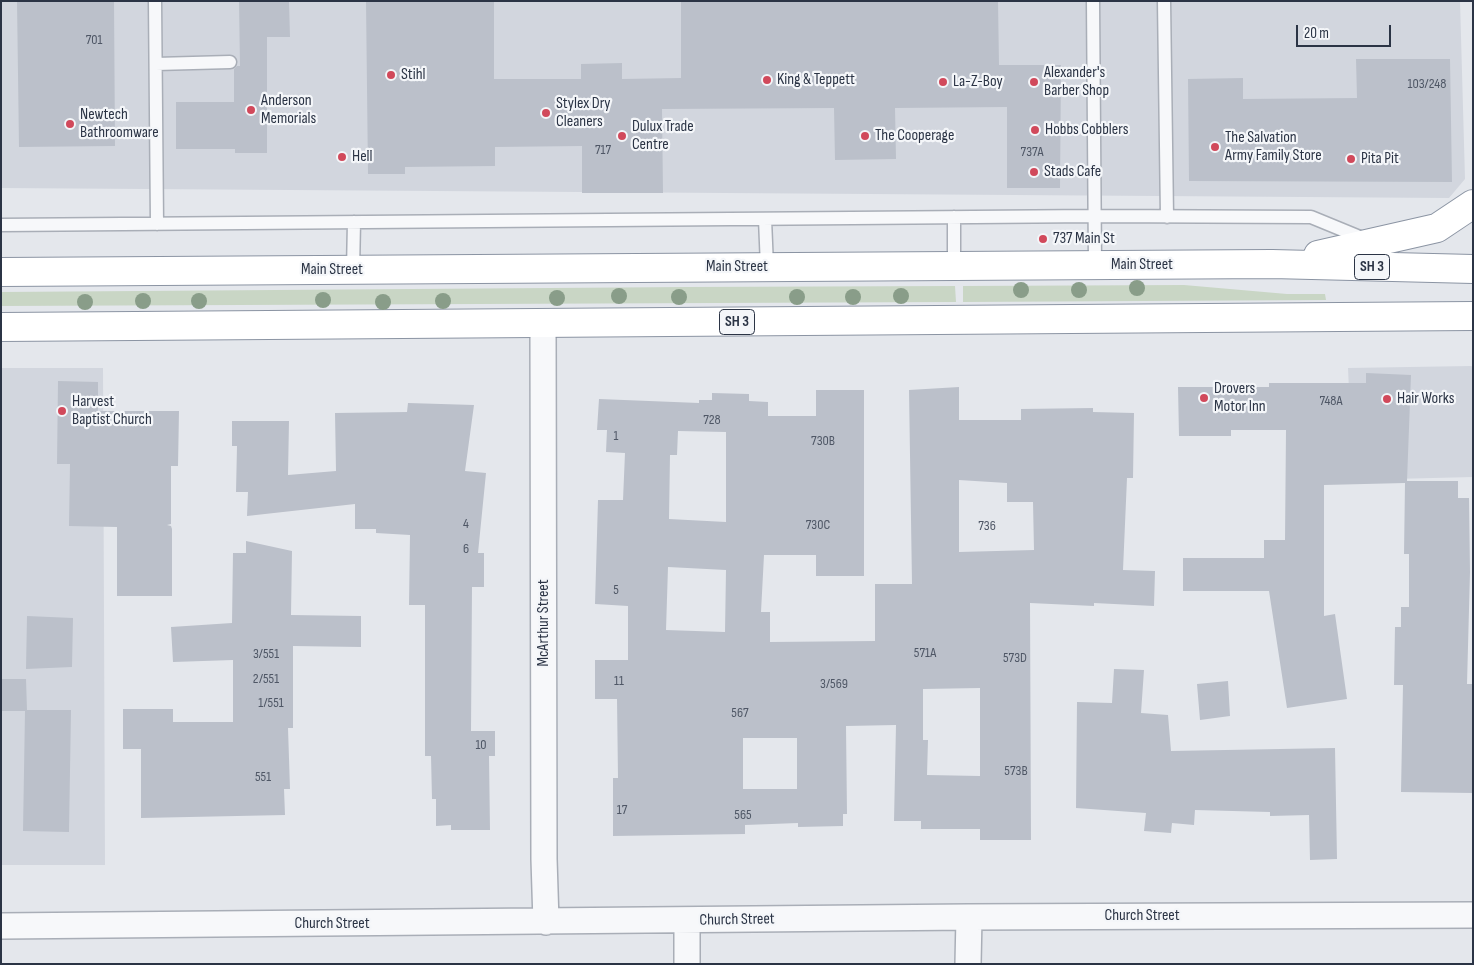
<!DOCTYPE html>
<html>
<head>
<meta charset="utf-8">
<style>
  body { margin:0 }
  #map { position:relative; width:1474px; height:965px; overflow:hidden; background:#e4e7ec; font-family:"Sofia Sans Condensed",sans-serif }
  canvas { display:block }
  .frame { position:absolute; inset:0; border:2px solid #2b3445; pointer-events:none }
  .scale { position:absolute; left:1296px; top:25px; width:95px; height:22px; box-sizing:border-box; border:2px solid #2b3445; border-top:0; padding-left:6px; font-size:15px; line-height:18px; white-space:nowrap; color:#2b3445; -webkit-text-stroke:4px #f4f6f9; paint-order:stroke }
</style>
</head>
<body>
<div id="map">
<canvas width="1474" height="965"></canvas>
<div class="frame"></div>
<div class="scale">20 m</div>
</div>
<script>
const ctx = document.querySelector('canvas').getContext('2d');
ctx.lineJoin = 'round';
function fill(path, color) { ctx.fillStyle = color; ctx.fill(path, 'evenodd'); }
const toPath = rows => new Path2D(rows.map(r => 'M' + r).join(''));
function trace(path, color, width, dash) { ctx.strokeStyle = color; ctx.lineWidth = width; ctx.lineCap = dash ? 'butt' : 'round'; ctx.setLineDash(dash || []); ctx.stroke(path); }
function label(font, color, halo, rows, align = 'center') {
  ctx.font = font + ' "Sofia Sans Condensed",sans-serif'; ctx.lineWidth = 4.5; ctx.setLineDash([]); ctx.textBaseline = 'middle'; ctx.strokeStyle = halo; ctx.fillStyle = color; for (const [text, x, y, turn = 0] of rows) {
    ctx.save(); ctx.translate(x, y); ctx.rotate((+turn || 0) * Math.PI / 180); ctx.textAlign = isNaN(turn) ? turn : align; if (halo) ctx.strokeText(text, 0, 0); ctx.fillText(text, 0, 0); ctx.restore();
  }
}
fill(toPath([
  [1,1,1460,1,1465,179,1449,198,1,188],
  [1471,366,1473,367,1473,477,1353,480,1348,368],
  [1,368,103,368,105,865,1,865]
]), '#d2d6de');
fill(toPath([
  [1184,285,1287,294,1325,294,1326,300,963,302,963,286],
  [955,286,956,302,1,306,1,292,687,287]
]), '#c9d6c5');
fill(toPath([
  [17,1,114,1,115,146,19,147],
  [239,1,289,1,290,37,267,37,267,153,235,153,235,149,176,149,176,102,234,102,234,69,237,66,240,66],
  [366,1,494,1,494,79,581,79,581,64,622,63,622,79,681,78,681,1,998,1,999,65,1061,65,1060,188,1007,188,1007,107,895,108,896,159,835,160,834,108,662,109,663,193,582,193,582,146,495,147,495,166,405,167,405,174,368,174],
  [1356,59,1450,59,1452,182,1189,181,1188,79,1243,78,1243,99,1357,98],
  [1366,373,1411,375,1407,481,1458,481,1458,498,1469,498,1470,572,1467,684,1473,684,1473,793,1401,792,1403,685,1394,685,1395,627,1401,627,1401,607,1409,607,1409,554,1404,554,1405,483,1324,485,1324,616,1335,614,1347,699,1287,708,1269,591,1183,591,1183,558,1264,558,1264,540,1285,540,1286,430,1231,430,1231,436,1179,436,1178,387,1269,387,1269,383,1366,383],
  [58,381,98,382,98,411,179,411,178,466,171,466,171,524,167,525,171,526,172,529,172,596,117,596,117,527,69,526,70,464,57,464],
  [959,387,959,420,1021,420,1021,409,1093,408,1093,412,1134,413,1133,478,1127,478,1123,570,1155,571,1154,606,1094,603,1094,606,1030,603,1031,840,980,840,980,829,921,829,921,821,894,821,896,725,846,726,847,814,843,814,843,826,798,827,798,823,745,825,745,834,613,836,613,778,618,778,617,699,595,699,595,660,628,660,628,606,595,604,598,500,623,500,625,453,606,452,607,430,597,430,599,399,699,403,699,400,712,400,712,393,749,394,749,401,768,402,768,416,816,416,816,390,864,390,864,576,816,576,816,555,764,555,761,612,770,612,770,642,875,641,875,584,912,584,909,390],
  [678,431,726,432,726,522,669,519,670,455,677,455],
  [959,480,1007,483,1007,502,1033,502,1034,550,959,552],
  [668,567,726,570,725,632,666,630],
  [980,688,980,776,927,775,928,740,923,740,923,689],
  [743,738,797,738,797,789,743,789],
  [408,403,474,405,465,471,486,473,478,553,484,553,484,587,472,587,471,731,495,731,495,756,489,756,490,830,451,830,451,825,436,826,436,799,432,799,431,756,425,756,425,605,409,605,410,535,376,533,376,529,355,529,355,504,247,516,248,492,236,492,237,446,232,446,232,421,289,421,288,475,336,471,335,413,407,412],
  [246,541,292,551,291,615,361,616,361,647,293,646,293,728,288,728,290,789,284,789,285,815,141,818,141,749,123,749,123,709,173,709,173,722,233,722,233,660,173,662,171,627,232,623,233,553,246,553],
  [27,616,73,618,72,667,26,669],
  [1114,669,1144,670,1141,713,1168,715,1171,751,1335,748,1337,859,1310,860,1309,815,1270,816,1270,812,1195,810,1194,825,1172,823,1171,833,1144,831,1146,813,1076,808,1077,702,1112,703],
  [1,679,26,679,27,710,71,710,69,832,23,831,25,711,1,711],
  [1228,681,1230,716,1200,720,1197,684]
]), '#bbc0ca');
const lane = toPath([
  [155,1,157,224],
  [1093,1,1095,265],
  [1164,1,1167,217],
  [156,64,230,62],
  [954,217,954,266],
  [765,219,767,267],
  [1,225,1095,216,1311,217,1367,240],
  [353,270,354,222]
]);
const street = toPath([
  [543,324,544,859,546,922],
  [687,921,687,964],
  [1,926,969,917,1473,915],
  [968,964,969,917]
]);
const highway = toPath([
  [1318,255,1437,228,1473,204],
  [1,272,1272,264,1473,269],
  [1,327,1473,316]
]);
trace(lane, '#a9aeb7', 15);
trace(street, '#a9aeb7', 28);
trace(highway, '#8b94a3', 30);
trace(lane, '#f7f8fa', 12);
trace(street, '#f7f8fa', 25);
trace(highway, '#fff', 28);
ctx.fillStyle = '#899d89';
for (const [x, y] of [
  [1137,288],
  [1021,290],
  [1079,290],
  [619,296],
  [901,296],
  [679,297],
  [797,297],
  [853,297],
  [557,298],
  [323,300],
  [143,301],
  [199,301],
  [443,301],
  [85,302],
  [383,302]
]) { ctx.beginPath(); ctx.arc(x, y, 8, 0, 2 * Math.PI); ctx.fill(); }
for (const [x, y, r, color] of [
  [391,75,5,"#d1495b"],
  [767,80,5,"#d1495b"],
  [943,82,5,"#d1495b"],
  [1034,82,5,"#d1495b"],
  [251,110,5,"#d1495b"],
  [546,113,5,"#d1495b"],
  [70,124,5,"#d1495b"],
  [1035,130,5,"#d1495b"],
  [622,136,5,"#d1495b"],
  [865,136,5,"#d1495b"],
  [1215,147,5,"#d1495b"],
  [342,157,5,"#d1495b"],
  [1351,159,5,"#d1495b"],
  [1034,172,5,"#d1495b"],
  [1043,239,5,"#d1495b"],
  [1204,398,5,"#d1495b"],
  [1387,399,5,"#d1495b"],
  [62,411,5,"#d1495b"]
]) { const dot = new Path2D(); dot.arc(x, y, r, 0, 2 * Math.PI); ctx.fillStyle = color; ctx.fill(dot); trace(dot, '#f4f6f9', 2); }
label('14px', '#4f5766', null, [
  ["701",94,40],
  ["103/248",1427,84],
  ["717",603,150],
  ["737A",1032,152],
  ["748A",1331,401],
  ["728",712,420],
  ["1",616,436],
  ["730B",823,441],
  ["4",466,524],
  ["730C",818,525],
  ["736",987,526],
  ["6",466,549],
  ["5",616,590],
  ["571A",925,653],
  ["3/551",266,654],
  ["573D",1015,658],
  ["2/551",266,679],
  ["11",619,681],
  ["3/569",834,684],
  ["1/551",271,703],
  ["567",740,713],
  ["10",481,745],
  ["573B",1016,771],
  ["551",263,777],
  ["17",622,810],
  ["565",743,815]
]);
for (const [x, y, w] of [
  [1372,267,35],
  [737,322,35]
]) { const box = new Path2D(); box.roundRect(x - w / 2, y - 12.5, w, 25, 4); ctx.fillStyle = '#f4f6f9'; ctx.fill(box); trace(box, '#2b3445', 1); }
label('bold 15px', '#2b3445', null, [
  ["SH 3",1372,267],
  ["SH 3",737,322]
]);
label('16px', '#2b3445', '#f4f6f9', [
  ["Alexander's",1044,73],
  ["Barber Shop",1044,91],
  ["Stihl",401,75],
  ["King & Teppett",777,80],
  ["La-Z-Boy",953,82],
  ["Anderson",261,101],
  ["Memorials",261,119],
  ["Stylex Dry",556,104],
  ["Cleaners",556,122],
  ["Newtech",80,115],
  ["Bathroomware",80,133],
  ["Dulux Trade",632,127],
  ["Centre",632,145],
  ["Hobbs Cobblers",1045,130],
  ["The Cooperage",875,136],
  ["The Salvation",1225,138],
  ["Army Family Store",1225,156],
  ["Hell",352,157],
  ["Pita Pit",1361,159],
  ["Stads Cafe",1044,172],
  ["737 Main St",1053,239],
  ["Drovers",1214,389],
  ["Motor Inn",1214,407],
  ["Hair Works",1397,399],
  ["Harvest",72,402],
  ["Baptist Church",72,420]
], 'left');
label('16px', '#2b3445', '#f4f6f9', [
  ["Main Street",1142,265],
  ["Main Street",737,267],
  ["Main Street",332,270],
  ["McArthur Street",544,623,-90],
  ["Church Street",1142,916],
  ["Church Street",737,920,-1],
  ["Church Street",332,924]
]);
</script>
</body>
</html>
